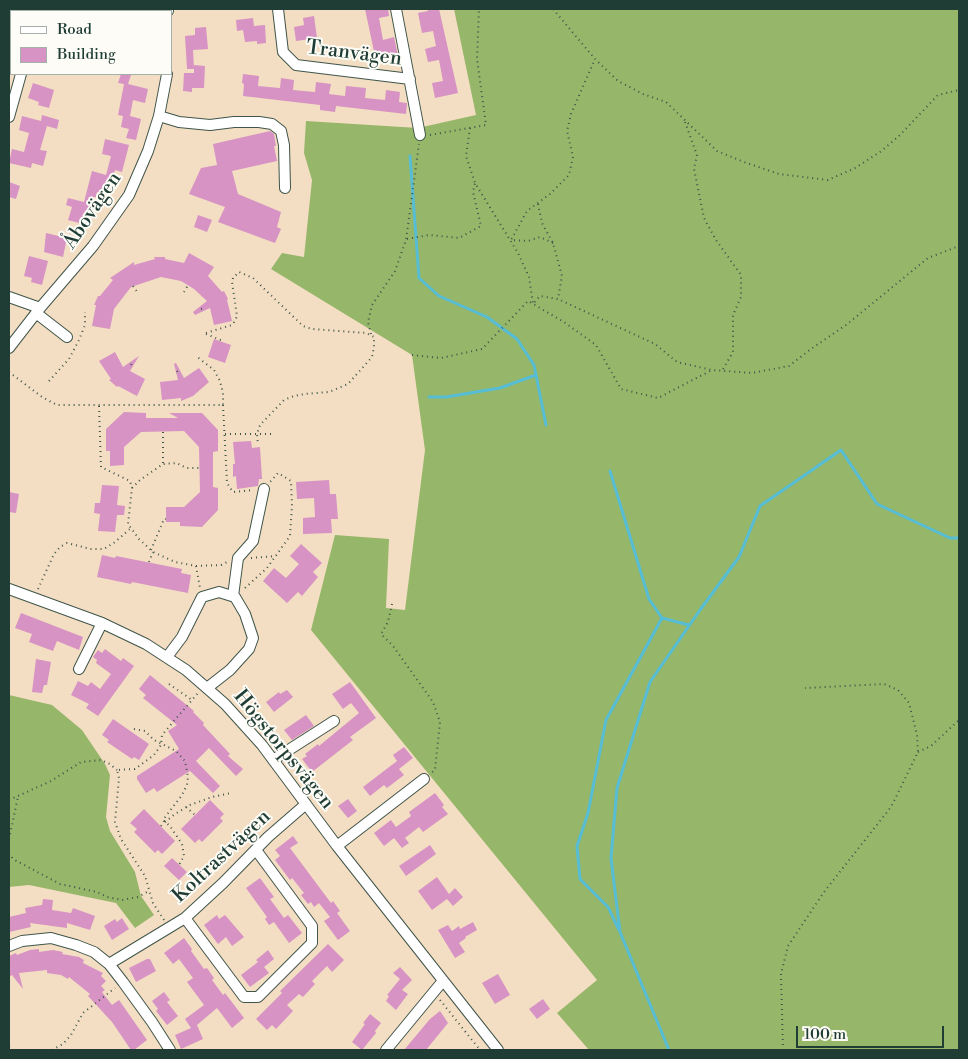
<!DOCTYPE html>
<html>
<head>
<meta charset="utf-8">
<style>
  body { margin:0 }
  #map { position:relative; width:968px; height:1059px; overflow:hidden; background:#f4dec3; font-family:"Libre Bodoni",serif }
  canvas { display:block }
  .frame { position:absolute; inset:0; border:10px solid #1f3d34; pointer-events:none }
  .legend { position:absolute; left:10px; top:10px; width:162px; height:65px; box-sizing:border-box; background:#fdfcf7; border:1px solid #a4b0a9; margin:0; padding:6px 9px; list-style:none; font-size:15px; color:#1f3d34 }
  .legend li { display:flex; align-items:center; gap:10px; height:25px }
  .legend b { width:25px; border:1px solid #a4b0a9 }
  .scale { position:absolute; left:796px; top:1026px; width:148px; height:22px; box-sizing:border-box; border:2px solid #1f3d34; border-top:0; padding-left:6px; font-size:15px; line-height:18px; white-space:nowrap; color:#1f3d34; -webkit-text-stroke:4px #fdfcf7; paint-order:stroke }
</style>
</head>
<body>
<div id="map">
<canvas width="968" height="1059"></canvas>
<div class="frame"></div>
<ul class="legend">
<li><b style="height:6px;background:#fff"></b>Road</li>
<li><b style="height:14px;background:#d693c3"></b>Building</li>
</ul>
<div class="scale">100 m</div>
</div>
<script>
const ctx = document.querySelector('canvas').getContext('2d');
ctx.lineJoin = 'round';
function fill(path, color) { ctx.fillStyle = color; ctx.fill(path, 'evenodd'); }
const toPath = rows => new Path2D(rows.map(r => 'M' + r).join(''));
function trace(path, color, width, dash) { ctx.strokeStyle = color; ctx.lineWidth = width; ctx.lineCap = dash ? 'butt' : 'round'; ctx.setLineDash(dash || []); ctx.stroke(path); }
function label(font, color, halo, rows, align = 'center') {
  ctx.font = font + ' "Libre Bodoni",serif'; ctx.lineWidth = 4; ctx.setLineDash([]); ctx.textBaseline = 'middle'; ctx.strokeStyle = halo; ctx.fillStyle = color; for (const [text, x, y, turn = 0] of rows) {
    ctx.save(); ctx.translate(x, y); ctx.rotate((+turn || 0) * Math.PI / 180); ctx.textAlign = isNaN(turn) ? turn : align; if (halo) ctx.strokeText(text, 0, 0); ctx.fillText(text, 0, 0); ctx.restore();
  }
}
fill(toPath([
  [454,9,959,9,959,1050,589,1050,557,1013,597,980,311,630,335,535,389,539,386,608,405,610,425,450,412,355,271,269,282,253,304,257,312,180,304,153,306,121,418,128,476,115],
  [9,695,52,705,82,730,105,764,110,775,106,817,110,831,135,872,141,896,154,915,135,928,116,903,29,885,9,887]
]), '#96b66a');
trace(toPath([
  [410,156,419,278,439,296,487,317,517,339,534,365,546,425],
  [429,397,446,397,500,388,536,375],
  [610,471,649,599,662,618,689,625],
  [619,930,608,907,580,879,577,846,588,813,606,720,662,618],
  [669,1050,620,932,611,858,617,788,650,682,700,610,739,557,760,506,841,450,877,504,950,538,959,538]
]), '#56bdd4', 3);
fill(toPath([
  [365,9,388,9,389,16,379,18,383,40,394,37,398,56,388,58,387,53,375,56],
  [428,9,439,9,458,93,435,98,432,83,443,81,439,60,428,62,425,49,436,46,433,31,422,33,418,13,428,11],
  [314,16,317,38,296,41,294,27,304,25,303,18],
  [253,18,254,26,265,25,266,43,257,44,257,41,245,42,243,30,237,31,236,20],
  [206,27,208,49,193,50,194,69,187,69,185,36,195,35,195,28],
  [194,65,205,66,204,88,192,88,192,92,183,91,184,73,194,73],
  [121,74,131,75,128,84,148,89,145,103,133,100,130,116,141,119,136,140,126,138,129,129,121,127,123,116,118,115,124,84,118,83],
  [243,74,259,76,258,86,280,88,281,78,294,80,293,90,315,92,316,82,331,84,329,94,345,96,346,86,366,88,365,98,385,100,386,90,400,92,399,102,407,103,406,114,336,106,335,112,320,110,320,105,243,96,244,84,242,83],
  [33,83,54,90,49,108,38,105,39,102,28,98],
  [42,115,59,120,57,129,47,126,40,150,47,151,43,166,32,163,31,168,9,163,12,149,24,152,29,133,19,130,22,116,41,121],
  [270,131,274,134,276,146,274,146,277,161,232,171,238,194,281,212,277,227,281,229,275,243,218,222,225,207,189,194,201,168,217,165,213,144],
  [105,139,129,145,122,172,115,170,109,195,97,192,96,197,94,197,92,212,91,211,87,225,68,220,72,207,66,205,68,198,84,202,92,171,106,175,111,156,102,154],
  [9,182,20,186,16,199,9,197],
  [198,215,212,220,207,232,194,227],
  [46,233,67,238,63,257,44,252],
  [189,253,214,267,208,276,222,292,224,291,228,299,227,300,232,321,214,325,210,308,195,315,193,312,207,301,194,289,181,281,161,277,131,287,114,309,110,329,92,326,96,305,94,305,98,296,100,296,113,280,110,278,134,262,134,265,155,259,154,257,165,257,165,259,184,263],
  [29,256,48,261,42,285,31,282,32,278,24,276],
  [214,339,231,345,225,363,208,357],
  [115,352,123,367,139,356,130,371,145,379,137,396,118,386,117,387,109,380,111,379,99,361],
  [176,363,184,378,199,368,209,382,193,396,181,401,181,398,162,400,160,382,178,380,174,364],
  [124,412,146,413,146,418,178,418,169,413,202,413,218,430,218,451,213,452,213,487,218,488,218,510,202,527,180,526,180,522,166,522,166,507,184,507,200,492,199,447,184,431,141,432,124,447,124,465,110,466,110,451,106,451,106,429],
  [251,441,252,448,260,447,262,479,259,479,258,486,237,489,236,476,233,477,233,464,235,464,233,442],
  [329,480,330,494,336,494,338,519,331,519,332,533,303,534,303,518,315,517,314,498,297,499,296,482],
  [102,485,119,486,117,505,125,506,124,515,117,515,115,532,98,531,100,514,94,513,95,503,100,503],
  [9,492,19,494,16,513,9,512],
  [301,544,322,563,313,572,318,577,302,596,298,592,287,603,263,581,274,568,286,578,299,564,290,556],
  [102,555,115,558,116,556,182,569,181,573,191,575,188,593,132,582,131,584,97,577],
  [21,613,83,637,79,650,57,641,53,651,29,642,32,634,15,628],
  [105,649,121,661,123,658,134,666,98,716,86,708,89,704,71,695,78,681,88,686,91,682,100,689,111,674,96,663,97,660,93,657,98,650,102,653],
  [36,659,51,662,47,685,44,685,42,693,32,692],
  [150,675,194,711,193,712,204,723,203,725,230,754,228,756,243,769,236,776,209,748,196,761,220,786,213,793,190,771,157,792,154,788,146,793,137,779,137,776,179,749,168,731,177,725,143,698,146,695,139,689],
  [350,682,376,718,350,737,353,740,312,772,302,759,307,756,305,754,318,744,319,746,359,713,351,703,343,709,332,694],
  [287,690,293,697,274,712,266,702,279,692,280,694],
  [306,715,314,726,292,740,284,730],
  [113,719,149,744,139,760,134,757,132,759,107,742,109,740,102,735],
  [404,747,413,758,399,769,404,775,387,788,384,785,370,796,363,787,397,761,393,755],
  [435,793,444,805,442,807,448,814,423,832,419,827,405,838,409,843,402,848,394,838,384,846,374,833,391,820,396,827,411,816,409,812],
  [348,799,357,811,348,818,338,806],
  [210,800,224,814,220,818,223,821,202,842,199,839,195,843,181,829],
  [144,809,175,841,162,854,158,850,155,853,134,832,137,829,130,823],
  [293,836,298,843,290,848,331,903,333,901,340,911,337,913,350,931,338,940,324,921,330,917,319,903,314,907,311,902,308,904,301,895,304,893,292,878,290,880,275,860,280,856,275,850],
  [430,845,436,854,406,876,399,866],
  [172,858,187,872,179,880,164,866],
  [437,877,449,894,455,888,463,897,453,906,447,899,432,910,418,891],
  [260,878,274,897,270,899,284,918,288,915,302,933,289,943,274,922,269,925,265,919,267,917,246,888],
  [43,899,53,900,52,910,71,913,73,908,95,916,90,930,67,923,67,928,30,923,31,927,9,932,9,917,26,913,25,908,42,905],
  [217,915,219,919,225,915,244,937,232,946,226,937,218,944,204,925],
  [122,918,129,929,112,940,104,926,115,919,117,922],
  [473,922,477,930,465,937,466,938,459,943,465,952,455,958,438,930,448,925,452,931,459,926,460,929],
  [184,938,192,949,191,951,204,969,207,968,214,978,212,980,223,995,225,993,244,1018,232,1028,217,1008,197,1025,203,1039,181,1049,175,1035,191,1028,185,1019,204,1005,187,982,193,978,179,959,173,964,164,953],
  [328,944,344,960,332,972,327,966,312,981,315,984,303,997,299,994,287,1005,293,1011,276,1029,272,1025,267,1030,256,1019,282,993,280,991],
  [39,949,39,952,53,950,63,952,62,954,79,957,84,960,83,963,103,973,101,976,106,981,101,986,105,990,102,992,112,1005,119,1000,147,1040,134,1050,131,1050,112,1022,88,996,90,994,69,977,68,979,61,975,47,973,47,970,19,973,23,989,12,975,9,977,9,956,16,953,17,955,30,950],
  [268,950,274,959,264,967,269,973,250,987,241,975,258,962,256,960],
  [147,959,150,959,156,971,136,982,129,968],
  [400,967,412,980,402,990,408,994,396,1010,386,1001,389,996,387,995,400,979,393,973],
  [498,974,510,995,495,1004,482,983],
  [164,992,170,1000,167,1002,178,1016,167,1025,156,1011,158,1009,152,1001],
  [543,999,550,1009,537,1019,529,1009],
  [440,1011,448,1023,426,1050,404,1050,430,1019],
  [370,1014,381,1023,375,1031,376,1033,362,1050,352,1042,365,1024,363,1023]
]), '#d693c3');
const minor = toPath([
  [168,9,168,11],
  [278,9,283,52,296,65,410,79],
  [396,9,420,135],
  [39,11,40,9],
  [159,116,179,122,210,125,234,122,259,122,272,124,281,131,284,145,285,188],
  [9,117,21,74],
  [9,297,40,308],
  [36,313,67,337],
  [9,348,40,308,93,246,129,195,148,151,159,116,167,74],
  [9,589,102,623,146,644,186,670,225,704,262,745,337,846,498,1050],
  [233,596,238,558,253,541,264,489],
  [167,657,182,637,202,597,219,592,235,597,245,614,253,638,249,649,230,670,207,688],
  [79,669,102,623],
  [273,760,334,721],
  [337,846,424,779],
  [185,918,244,997,258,997,312,943,312,926,256,850],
  [9,946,22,941,51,938,76,945,94,952,109,964,123,982,152,1022,170,1050],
  [109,964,185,918,223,883,268,837,306,804],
  [386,1050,442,982]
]);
trace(minor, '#3f5549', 12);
trace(toPath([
  [553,9,595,59,618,81,643,94,666,102,717,151,744,162,779,174,828,180,855,168,880,152,899,136,938,95,959,90],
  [685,122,697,155,694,169,704,218,716,240,741,275,741,297,733,315,733,352,722,371],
  [470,128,466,156,475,183,518,253,529,277,533,304,540,296,558,299,655,344,677,362,712,370,752,373,789,366,811,349,846,325,928,258,959,246],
  [430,135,486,125,477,59,479,9],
  [538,204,542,223,553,243,562,276,558,299],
  [407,239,429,235,459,238,481,226,473,192,475,183],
  [553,243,540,237,528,241,511,240,527,211,550,194,569,175,573,157,567,131,571,114,595,59],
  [133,286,138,293],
  [184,292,188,285],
  [201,309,204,308],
  [206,333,232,325,235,321,237,316,232,282,233,278,239,272,253,278,303,326,312,329,366,333,374,337,374,347,372,357,348,384,329,392,305,394,294,396,284,400,260,425,257,434,258,445],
  [206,334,223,341,223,342],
  [371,334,368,322,372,305,395,271,406,240,419,144],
  [412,355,441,358,482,349,528,301,564,322,596,345,621,389,658,398,712,370],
  [131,365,133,362],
  [177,371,179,374],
  [9,372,42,397,57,405,223,405,223,393,220,381,214,370,196,356],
  [49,381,69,359,79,340,85,325,85,312],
  [223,405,227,483,233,492,253,490],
  [99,406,101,467,130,481,132,488,128,524,139,539,153,552,175,562,196,566,221,565,227,562],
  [163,432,163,464],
  [225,434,271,434],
  [132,488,140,480,163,464,177,463,186,468,199,468],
  [151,550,164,519,166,519],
  [251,558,276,556],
  [149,562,153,552],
  [196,566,200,588],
  [245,588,267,568,290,536,292,506,291,481,278,473,270,482],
  [38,589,54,554,60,547,67,543,91,549,104,549,115,542,131,528],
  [392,604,388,622,381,634,393,646,433,702,440,722,435,770,431,773],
  [169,684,192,700],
  [134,729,145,731,154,740,176,751,185,761,188,777,187,785,182,795,163,820,170,826,182,844,184,856,179,865],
  [918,752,931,746,959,720],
  [9,800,51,781,81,762,101,760,110,764,117,770],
  [186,807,195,815],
  [165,822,175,814,190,805,212,797,231,793],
  [161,826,164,821],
  [9,839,18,797],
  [9,853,13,859,60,884,97,892,107,897,122,900,138,897,149,891],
  [164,920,153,903,145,876,121,839,115,822,119,778,117,770,135,769,154,755,161,745,162,735,198,693],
  [440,1000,480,1050],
  [9,1047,12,1050],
  [52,1050,63,1044,71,1035,83,1013,115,988],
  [783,1050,781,974,788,946,824,892,891,807,918,752,917,735,909,703,898,690,884,684,805,688]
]), '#3f5549', 2, [1, 4]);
trace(minor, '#fff', 10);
label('20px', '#1f3d34', '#fdfcf7', [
  ["Tranvägen",354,54,7],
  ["Åbovägen",93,211,-56],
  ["Högstorpsvägen",283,750,51],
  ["Koltrastvägen",222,857,-43]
]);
</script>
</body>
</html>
